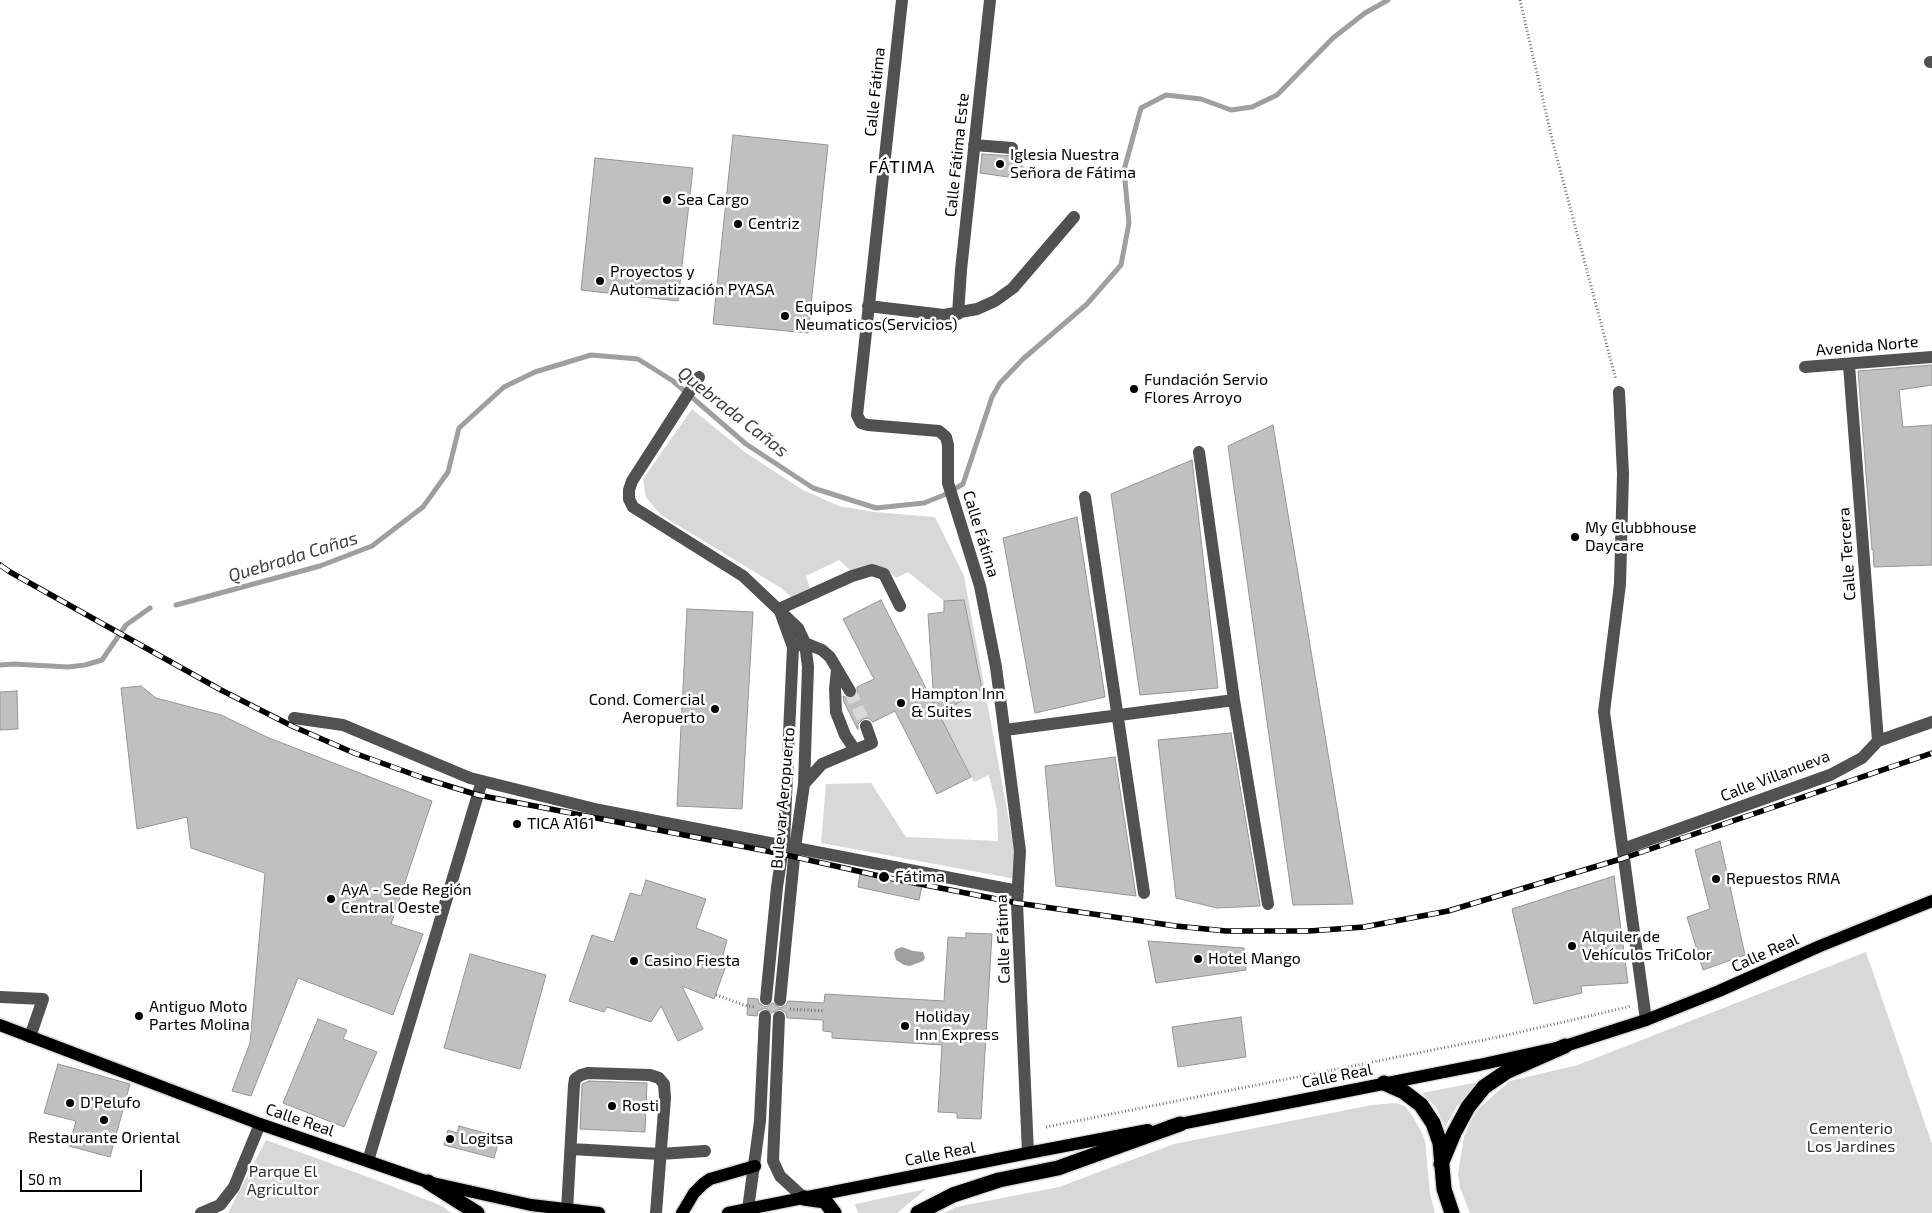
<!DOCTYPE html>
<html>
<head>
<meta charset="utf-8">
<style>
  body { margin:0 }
  #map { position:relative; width:1932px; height:1213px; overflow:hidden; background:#fff; font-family:"Exo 2",sans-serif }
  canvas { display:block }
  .scale { position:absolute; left:20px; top:1170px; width:122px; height:22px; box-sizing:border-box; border:2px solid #000; border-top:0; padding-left:6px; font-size:15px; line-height:18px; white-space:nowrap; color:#000; -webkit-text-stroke:4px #fff; paint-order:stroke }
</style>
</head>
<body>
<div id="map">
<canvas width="1932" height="1213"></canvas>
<div class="scale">50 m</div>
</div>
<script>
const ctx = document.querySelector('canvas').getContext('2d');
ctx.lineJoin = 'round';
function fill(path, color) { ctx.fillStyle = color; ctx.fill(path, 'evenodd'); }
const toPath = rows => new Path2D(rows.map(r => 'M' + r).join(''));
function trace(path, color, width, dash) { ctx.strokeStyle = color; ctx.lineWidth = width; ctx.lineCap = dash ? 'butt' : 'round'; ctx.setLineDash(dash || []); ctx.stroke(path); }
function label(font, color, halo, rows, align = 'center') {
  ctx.font = font + ' "Exo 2",sans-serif'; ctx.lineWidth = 5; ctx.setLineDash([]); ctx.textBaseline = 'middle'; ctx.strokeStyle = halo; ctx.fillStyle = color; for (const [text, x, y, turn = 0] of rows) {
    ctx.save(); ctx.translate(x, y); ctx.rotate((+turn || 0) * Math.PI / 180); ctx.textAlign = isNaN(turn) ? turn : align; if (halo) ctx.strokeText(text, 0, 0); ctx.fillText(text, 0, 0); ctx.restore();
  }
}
fill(toPath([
  [692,409,746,453,803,490,839,506,874,512,935,517,964,576,1014,848,1016,879,821,843,826,784,871,783,906,837,998,841,997,810,989,775,974,782,939,714,982,689,964,600,944,601,908,572,896,578,891,573,872,565,850,570,839,560,806,576,810,588,791,597,781,588,661,515,646,497,643,479],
  [1866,952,1932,1144,1932,1213,1470,1213,1460,1188,1458,1174,1464,1137,1471,1121,1478,1109,1510,1081,1578,1065],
  [1479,1082,1457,1106,1445,1127,1436,1107,1422,1093],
  [1396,1103,1405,1106,1413,1117,1422,1133,1425,1141,1430,1194,1435,1213,944,1213,956,1207,1059,1187,1174,1144,1372,1105],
  [266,1140,371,1178,442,1206,451,1213,228,1213],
  [926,1189,897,1213,858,1213,855,1204]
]), '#d8d8d8');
fill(toPath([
  [902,947,913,951,923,952,925,958,923,961,910,966,904,965,896,960,894,953,896,949]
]), '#9f9f9f');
trace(toPath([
  [176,605,320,566,372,546,423,507,448,472,459,428,504,387,535,372,591,355,638,359,673,381,746,444,813,488,876,508,924,503,944,495,963,484,992,397,1000,383,1023,359,1087,304,1121,265,1129,223,1124,170,1141,108,1166,95,1201,99,1231,110,1252,107,1277,95,1333,38,1365,13,1388,0],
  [0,665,13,664,68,667,85,665,102,660,126,625,150,608]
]), '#9f9f9f', 5);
const building = toPath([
  [733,135,828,145,808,333,713,324,733,135],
  [982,154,1013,156,1028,172,1022,179,980,173,982,154],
  [595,158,693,168,678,301,581,290,595,158],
  [1932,365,1932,385,1899,390,1903,427,1932,425,1932,565,1874,567,1873,549,1872,550,1858,371,1932,365],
  [1273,425,1307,627,1353,904,1293,905,1228,446,1273,425],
  [1192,460,1218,688,1140,695,1111,494,1192,460],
  [1077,517,1105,697,1035,713,1003,538,1077,517],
  [881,600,934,704,928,614,944,612,944,601,964,600,982,689,939,714,971,777,937,794,895,711,873,722,868,718,863,719,858,724,858,730,844,702,843,696,850,699,854,698,857,695,857,687,874,679,843,619,881,600],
  [687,609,753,612,742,809,677,806,687,609],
  [141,686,156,698,221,715,269,738,432,801,391,924,423,934,393,1015,298,978,251,1096,232,1091,250,1043,265,873,191,848,187,817,137,829,121,688,141,686],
  [17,691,18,729,0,730,0,692,17,691],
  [1231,733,1260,905,1260,906,1217,908,1176,898,1158,740,1231,733],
  [1115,757,1136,896,1056,886,1045,766,1115,757],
  [1720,841,1745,955,1703,970,1687,917,1710,909,1695,850,1720,841],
  [860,873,922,886,919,900,858,887,860,873],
  [1614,876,1628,983,1581,986,1582,993,1534,1004,1512,909,1614,876],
  [646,880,706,899,696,928,727,940,723,955,729,957,714,999,682,986,703,1029,678,1041,661,1006,651,1022,607,1007,604,1012,569,1001,592,935,614,942,630,893,641,896,646,880],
  [966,933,992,934,981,1119,957,1118,957,1113,938,1112,942,1045,832,1038,832,1032,823,1031,823,1020,787,1018,786,1013,780,1009,772,1013,765,1008,758,1011,757,1016,747,1015,748,998,758,999,759,1003,765,1007,773,1003,780,1008,786,1005,788,1001,824,1003,825,994,944,1001,948,937,966,938,966,933],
  [1148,941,1244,948,1246,970,1156,983,1148,941],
  [470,954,546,975,520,1069,444,1048,470,954],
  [1241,1017,1246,1057,1178,1067,1172,1027,1241,1017],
  [318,1019,347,1030,343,1039,377,1052,344,1127,283,1103,318,1019],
  [58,1064,130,1084,110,1157,69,1146,76,1121,44,1113,58,1064],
  [589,1081,647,1083,645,1132,580,1129,582,1084,589,1081],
  [459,1126,500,1137,494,1158,444,1145,448,1130,457,1133,459,1126]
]);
fill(building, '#c0c0c0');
trace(building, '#959595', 1);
trace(toPath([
  [850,691,866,726]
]), '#d9d9d9', 12, [12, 6]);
const major = toPath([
  [0,1025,260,1124,428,1182,531,1205,599,1213],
  [1170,1126,1479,1065,1565,1046,1646,1020,1719,991,1820,946,1932,901],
  [682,1213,694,1193,703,1184,710,1179,755,1166],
  [728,1213,1028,1153,1148,1130]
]);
const highway = toPath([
  [1384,1083,1404,1092,1421,1105,1433,1123,1440,1143,1444,1189,1452,1213],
  [1441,1164,1454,1133,1468,1107,1484,1087,1506,1072,1565,1046],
  [428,1182,477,1213],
  [804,1198,825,1201,834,1213],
  [918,1213,953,1195,999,1180,1058,1168,1180,1124]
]);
trace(major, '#dbdbdb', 15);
trace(highway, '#dbdbdb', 18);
trace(toPath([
  [1520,0,1553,143,1616,380],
  [716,995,747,1006,756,1007],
  [790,1009,824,1011],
  [1046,1127,1503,1036,1632,1006]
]), '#737373', 3, [1, 2.5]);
trace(toPath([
  [902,0,857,415,861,423,868,425,939,431,946,437,948,445,948,483,980,586,996,667,1020,851,1017,903,1028,1153],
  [1930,62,1932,62],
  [974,145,1012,148],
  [868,306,944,315,977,309,995,301,1013,288,1074,217],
  [958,314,961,270,990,0],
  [1849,365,1878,741],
  [1805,367,1932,357],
  [699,377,632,481,629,490,629,499,633,507,641,512,743,576,798,628,805,643,808,667,804,784,795,848,780,1000],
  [1619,392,1623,474,1620,584,1604,712,1646,1020],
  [1199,452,1234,700,1268,904],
  [1085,497,1144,893],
  [779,609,852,576,872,570,884,574,900,606],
  [800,645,805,643,822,650,830,657,850,691],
  [837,670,835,689,836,712,845,735,855,750],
  [294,718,343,725,470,778,599,810,1018,891],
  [1005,730,1234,700],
  [804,784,822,764,872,743,866,726],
  [1623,849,1830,775,1862,758,1878,741,1932,722],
  [0,997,43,999,30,1037],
  [766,999,777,887,784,841,793,647,781,614],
  [779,1017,773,1161,780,1176,804,1198],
  [571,1149,660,1154,705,1151],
  [368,1161,482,781],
  [748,1209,760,1121,765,1016],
  [567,1210,574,1085,575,1079,581,1075,588,1073,650,1075,659,1078,664,1084,665,1098,656,1213],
  [201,1213,220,1205,234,1187,260,1124]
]), '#515151', 12);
trace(major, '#000', 12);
trace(highway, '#000', 15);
const rail = toPath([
  [0,565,10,572,221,690,292,726,354,753,426,779,478,795,782,854,884,877,1017,903,1176,926,1226,931,1309,931,1364,927,1448,911,1624,858,1932,753]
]);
trace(rail, '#000', 5.5);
trace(rail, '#fff', 4, [11]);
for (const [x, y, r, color] of [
  [1000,164,5,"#000"],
  [667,200,5,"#000"],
  [738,224,5,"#000"],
  [600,281,5,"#000"],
  [785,316,5,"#000"],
  [1134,389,5,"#000"],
  [1575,537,5,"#000"],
  [901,703,5,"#000"],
  [715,709,5,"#000"],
  [517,824,5,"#000"],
  [884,877,6,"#000"],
  [1716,879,5,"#000"],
  [331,899,5,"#000"],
  [1572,946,5,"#000"],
  [1198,959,5,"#000"],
  [634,961,5,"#000"],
  [139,1016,5,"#000"],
  [905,1026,5,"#000"],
  [70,1103,5,"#000"],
  [612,1106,5,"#000"],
  [104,1120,5,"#000"],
  [450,1139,5,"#000"]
]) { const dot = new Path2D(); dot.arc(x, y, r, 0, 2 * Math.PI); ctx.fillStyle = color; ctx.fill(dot); trace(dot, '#fff', 2); }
label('16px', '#000', '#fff', [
  ["Calle Fátima",875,92,-84],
  ["Calle Fátima Este",957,155,-84],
  ["Avenida Norte",1867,346,-5],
  ["Calle Fátima",981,534,73],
  ["Calle Tercera",1847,554,-94],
  ["Calle Villanueva",1775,776,-21],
  ["Bulevar Aeropuerto",783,798,-85],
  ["Calle Fátima",1003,939,-92],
  ["Calle Real",1765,953,-24],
  ["Calle Real",1337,1076,-11],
  ["Calle Real",300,1120,19],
  ["Calle Real",940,1154,-11]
]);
label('16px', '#000', '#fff', [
  ["Iglesia Nuestra",1010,155],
  ["Señora de Fátima",1010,173],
  ["Sea Cargo",677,200],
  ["Centriz",748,224],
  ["Proyectos y",610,272],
  ["Automatización PYASA",610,290],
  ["Equipos",795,307],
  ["Neumaticos(Servicios)",795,325],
  ["Fundación Servio",1144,380],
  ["Flores Arroyo",1144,398],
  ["My Clubbhouse",1585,528],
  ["Daycare",1585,546],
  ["Hampton Inn",911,694],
  ["& Suites",911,712],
  ["Cond. Comercial",705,700,"right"],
  ["Aeropuerto",705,718,"right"],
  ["TICA A161",527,824],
  ["Fátima",895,877],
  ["Repuestos RMA",1726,879],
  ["AyA - Sede Región",341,890],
  ["Central Oeste",341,908],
  ["Alquiler de",1582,937],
  ["Vehículos TriColor",1582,955],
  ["Hotel Mango",1208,959],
  ["Casino Fiesta",644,961],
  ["Antiguo Moto",149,1007],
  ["Partes Molina",149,1025],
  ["Holiday",915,1017],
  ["Inn Express",915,1035],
  ["D'Pelufo",80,1103],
  ["Rosti",622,1106],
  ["Restaurante Oriental",104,1138,"center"],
  ["Logitsa",460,1139]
], 'left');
label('16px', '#2f2f2f', '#fff', [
  ["Cementerio",1851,1129],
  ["Los Jardines",1851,1147],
  ["Parque El",283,1172],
  ["Agricultor",283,1190]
]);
ctx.letterSpacing = '1px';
label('18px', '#000', '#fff', [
  ["FÁTIMA",902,167]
]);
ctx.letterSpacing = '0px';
label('italic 18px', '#404040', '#fff', [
  ["Quebrada Cañas",733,412,38],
  ["Quebrada Cañas",293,557,-17]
]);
</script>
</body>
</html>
